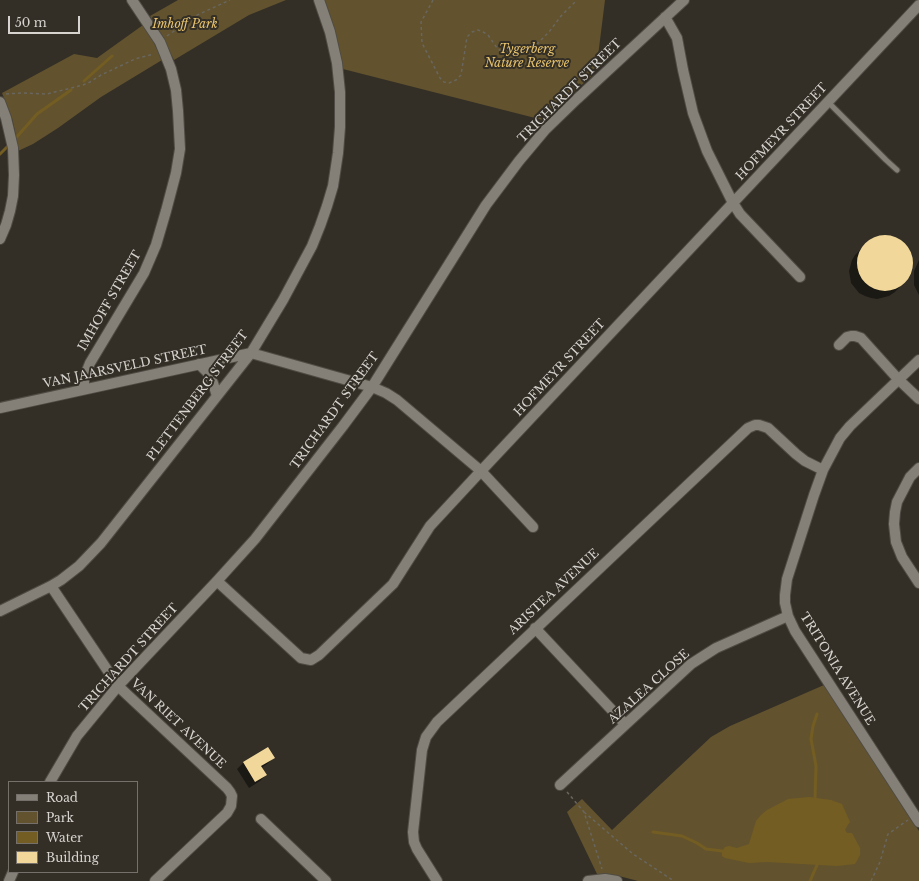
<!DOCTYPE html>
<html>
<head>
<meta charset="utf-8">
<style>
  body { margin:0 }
  #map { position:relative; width:919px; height:881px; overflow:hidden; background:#332f27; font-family:"Libre Baskerville",serif }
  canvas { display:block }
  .legend { position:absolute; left:8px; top:781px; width:130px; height:92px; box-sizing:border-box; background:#332f27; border:1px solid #75716a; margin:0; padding:5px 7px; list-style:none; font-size:12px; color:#d7d4cf }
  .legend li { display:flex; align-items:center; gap:8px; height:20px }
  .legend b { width:20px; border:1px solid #75716a }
  .scale { position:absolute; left:8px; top:16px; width:72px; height:18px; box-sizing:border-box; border:2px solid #d7d4cf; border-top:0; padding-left:5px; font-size:12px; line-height:14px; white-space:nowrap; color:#d7d4cf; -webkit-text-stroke:3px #332f27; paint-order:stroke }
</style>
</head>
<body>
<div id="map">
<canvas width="919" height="881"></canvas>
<ul class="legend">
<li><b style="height:5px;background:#848077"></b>Road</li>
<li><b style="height:11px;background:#62532e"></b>Park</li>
<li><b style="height:11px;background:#745d22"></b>Water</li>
<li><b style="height:11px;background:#f1d79a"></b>Building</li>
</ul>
<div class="scale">50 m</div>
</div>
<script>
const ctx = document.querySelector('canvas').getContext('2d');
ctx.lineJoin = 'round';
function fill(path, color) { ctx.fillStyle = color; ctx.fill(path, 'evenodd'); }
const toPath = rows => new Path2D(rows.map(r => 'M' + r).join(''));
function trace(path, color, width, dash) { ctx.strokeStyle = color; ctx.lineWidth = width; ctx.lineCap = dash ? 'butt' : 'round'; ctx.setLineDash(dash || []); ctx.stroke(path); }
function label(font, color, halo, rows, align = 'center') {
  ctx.font = font + ' "Libre Baskerville",serif'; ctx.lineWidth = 4; ctx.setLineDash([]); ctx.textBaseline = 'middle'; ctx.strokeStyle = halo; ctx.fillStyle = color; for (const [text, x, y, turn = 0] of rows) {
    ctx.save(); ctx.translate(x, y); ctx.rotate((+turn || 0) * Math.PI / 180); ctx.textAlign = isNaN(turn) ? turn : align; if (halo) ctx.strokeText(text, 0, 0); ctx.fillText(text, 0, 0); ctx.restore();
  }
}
fill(toPath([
  [178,0,286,0,249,15,174,60,159,31,150,16],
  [324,0,605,0,596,72,543,120,343,69],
  [143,25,154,43,162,60,101,97,58,128,33,144,18,151,15,131,12,118,2,93,74,54,97,58],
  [824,685,919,831,919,881,638,881,619,876,608,875,598,876,567,812,582,799,612,830,711,737,730,726]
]), '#62532e');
fill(toPath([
  [809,797,831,800,842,804,850,822,847,826,845,830,847,833,852,833,860,848,860,855,855,864,837,866,767,862,749,863,725,858,722,856,722,851,725,847,729,846,737,848,749,844,756,821,761,815,767,810,788,799]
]), '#745d22');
fill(toPath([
  [879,236,891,236,896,238,906,245,912,255,912,266,908,278,895,292,889,296,877,299,871,298,865,296,859,293,851,283,849,271,852,260,855,255,868,242],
  [919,260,919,295,914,285,914,271],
  [273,758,267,764,261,768,266,775,260,781,249,788,237,769,243,763]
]), '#0007');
trace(toPath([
  [84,81,112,56],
  [14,140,37,114,71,90],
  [0,154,10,144],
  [815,798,816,766,811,739,813,726,817,714],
  [653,832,682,836,697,843,706,849,722,851],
  [810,881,817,865]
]), '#745d22', 3);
fill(toPath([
  '857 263a28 28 0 1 1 56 0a28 28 0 1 1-56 0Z',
  [268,747,275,758,261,766,267,775,255,782,243,762]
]), '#f1d79a');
const service = toPath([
  [828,102,886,160,897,170]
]);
const minor = toPath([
  [665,17,677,38,683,70,693,113,707,151,733,203,740,214,800,277],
  [0,102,6,118,13,148,14,175,13,196,10,211,6,225,0,239],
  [839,345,847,337,851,336,855,336,861,338,898,379,919,399],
  [919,360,850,426,840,438,823,470,814,495,787,579,785,595,785,603,788,616,795,631,919,822],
  [199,364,207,372,210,377,213,383,217,396],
  [84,389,84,378,90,363,144,273,156,245,166,211,176,173,180,149,178,111,176,90,171,69,160,42,132,0],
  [0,408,251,353,372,387,386,393,397,400,481,471,533,527],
  [919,468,910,477,897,502,895,512,894,524,896,542,902,557,919,583],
  [217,581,301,658,311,660,319,655,393,584,430,526,481,471,919,5],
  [51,586,118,686,227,788,230,792,232,796,231,806,227,813,155,881],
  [0,611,51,586,61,580,79,566,101,543,251,353,283,300,312,246,320,226,327,206,333,186,338,153,340,127,340,92,337,63,330,32,319,0],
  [535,628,625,724],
  [50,782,77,736,118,686,217,581,255,539,343,426,372,387,486,205,519,161,545,130,577,99,684,0],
  [560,785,691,664,716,648,788,616],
  [261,819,326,881],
  [9,881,13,872],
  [437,881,417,849,414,842,413,832,422,750,426,737,437,722,748,428,755,425,759,425,768,428,796,454,805,461,823,470],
  [588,881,605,879,617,881]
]);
trace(service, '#504c45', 7);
trace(minor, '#504c45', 12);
trace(toPath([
  [433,0,421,22,422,43,440,78,444,82,449,83,456,80,461,75,467,37,472,32,478,30,483,32,488,35,497,48,502,52,507,54,524,53,535,46,549,32,561,16,577,0],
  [167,36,195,16,230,0],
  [6,94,21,93,47,94,83,85,90,82,101,75,135,59,154,54],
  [567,792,584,812,602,869],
  [584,812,633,854,674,881],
  [871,881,880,862,888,834,908,820]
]), '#69665f', 1.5, [3, 3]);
trace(service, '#848077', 5);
trace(minor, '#848077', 10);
label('italic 12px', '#e6c26d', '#332f27', [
  ["Imhoff Park",185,25],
  ["Tygerberg",527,50],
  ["Nature Reserve",527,64]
]);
label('12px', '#d7d4cf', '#332f27', [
  ["TRICHARDT STREET",570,91,-45],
  ["HOFMEYR STREET",782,132,-47],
  ["IMHOFF STREET",110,301,-60],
  ["VAN JAARSVELD STREET",125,367,-12],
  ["HOFMEYR STREET",560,368,-47],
  ["PLETTENBERG STREET",198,396,-53],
  ["TRICHARDT STREET",335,411,-54],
  ["ARISTEA AVENUE",554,592,-43],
  ["TRICHARDT STREET",129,658,-48],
  ["TRITONIA AVENUE",837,669,58],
  ["AZALEA CLOSE",649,687,-42],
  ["VAN RIET AVENUE",178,724,43]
]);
</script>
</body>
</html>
